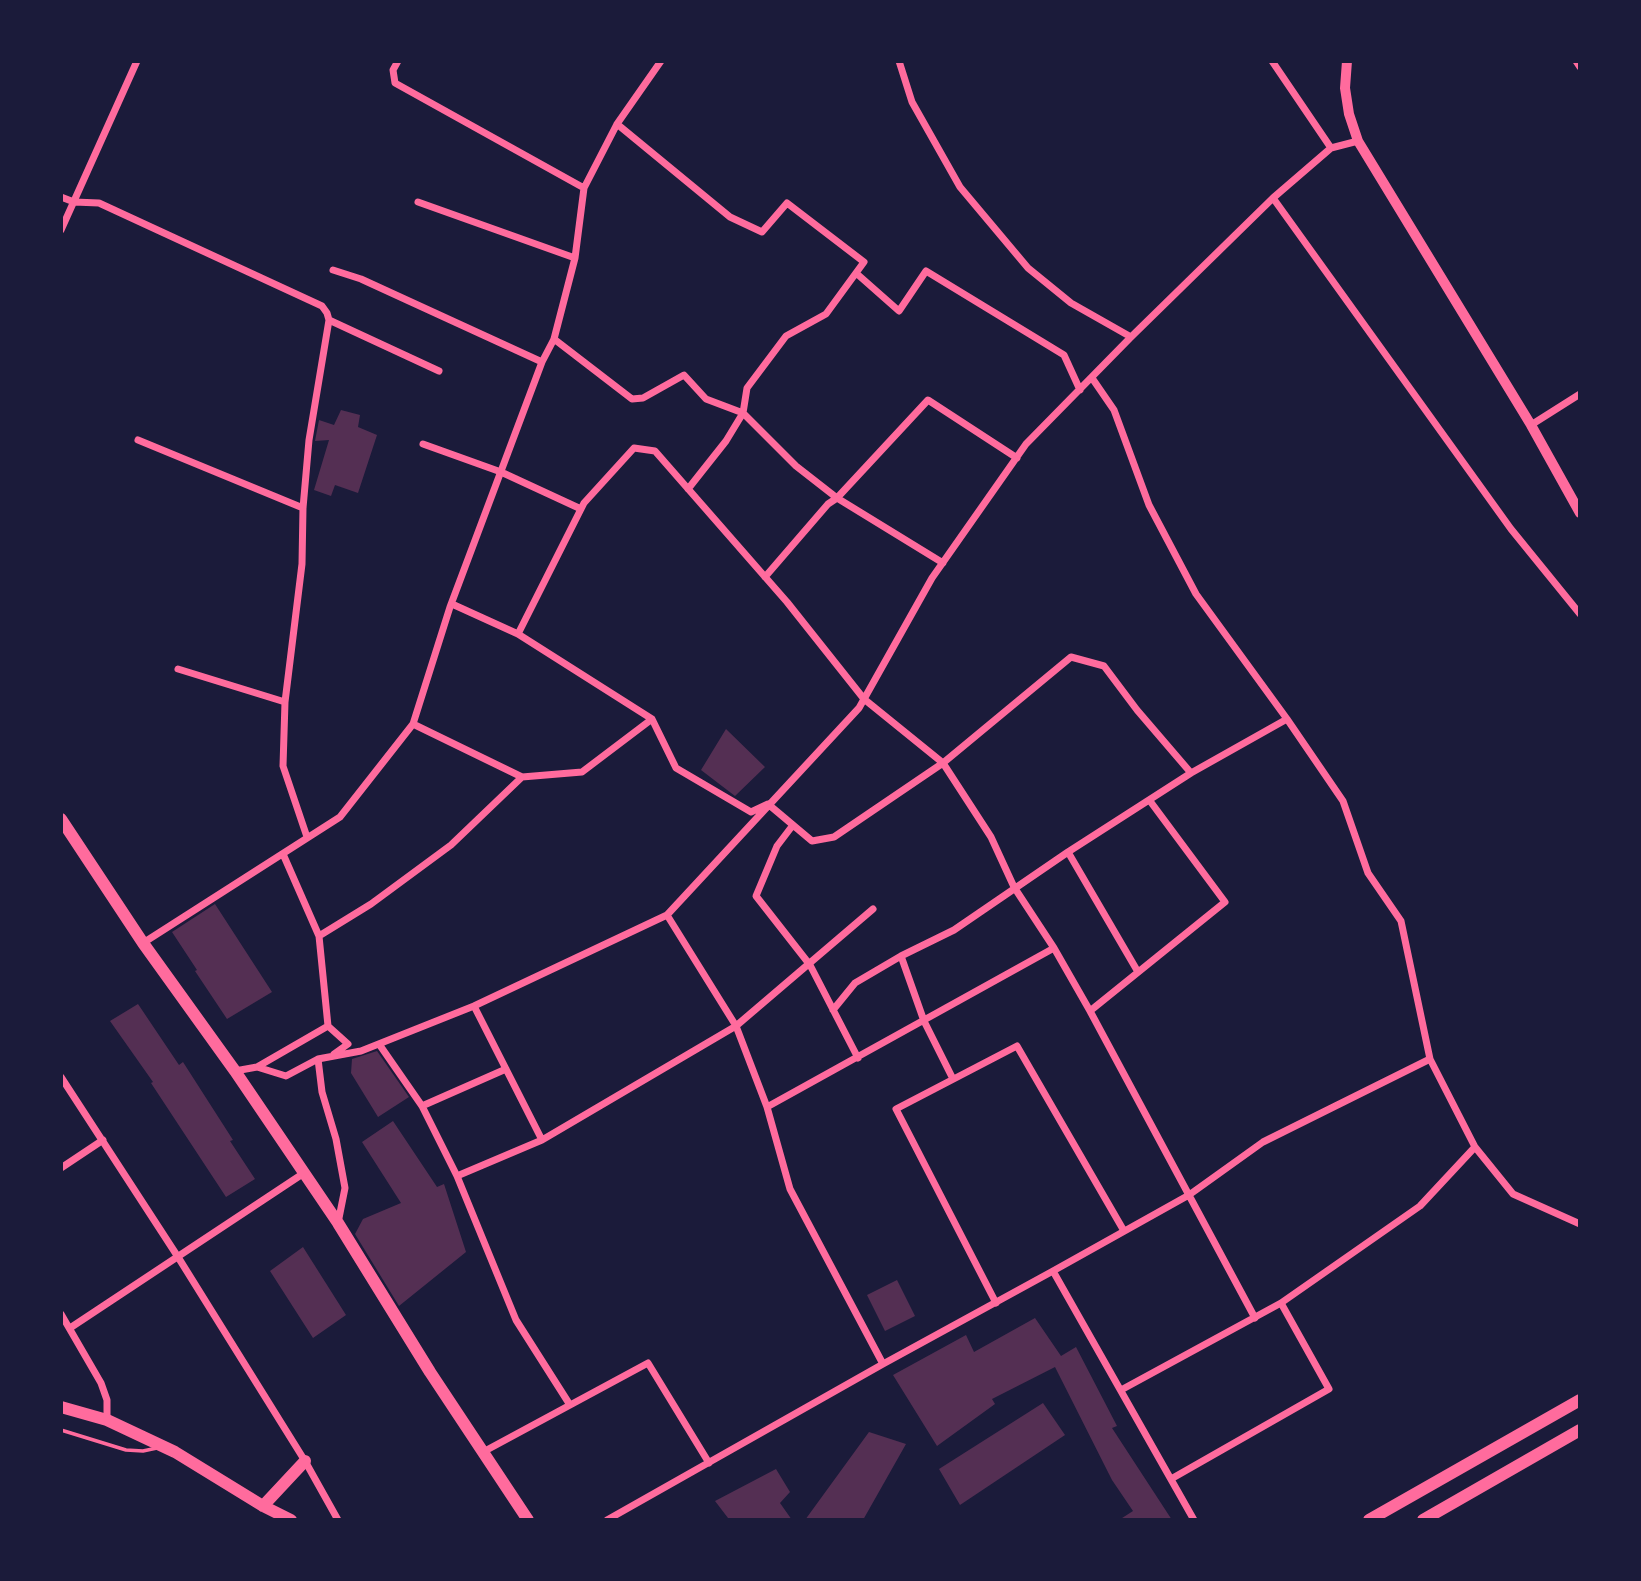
<!DOCTYPE html>
<html>
<head>
<meta charset="utf-8">
<style>
  body { margin:0 }
  #map { position:relative; width:1641px; height:1581px; overflow:hidden; background:#1b1b3a; font-family:"DejaVu Sans",sans-serif }
  canvas { display:block }
  .frame { position:absolute; inset:0; border:63px solid #1b1b3a; pointer-events:none }
</style>
</head>
<body>
<div id="map">
<canvas width="1641" height="1581"></canvas>
<div class="frame"></div>
</div>
<script>
const ctx = document.querySelector('canvas').getContext('2d');
ctx.lineJoin = 'round';
function fill(path, color) { ctx.fillStyle = color; ctx.fill(path, 'evenodd'); }
const toPath = rows => new Path2D(rows.map(r => 'M' + r).join(''));
function trace(path, color, width, dash) { ctx.strokeStyle = color; ctx.lineWidth = width; ctx.lineCap = dash ? 'butt' : 'round'; ctx.setLineDash(dash || []); ctx.stroke(path); }
fill(toPath([
  [341,410,360,415,358,427,377,435,358,493,335,485,331,496,314,490,329,440,315,441,319,420,334,425],
  [726,729,765,767,735,796,701,770],
  [215,904,272,992,227,1019,195,971,197,970,172,932],
  [138,1004,179,1065,183,1062,233,1140,230,1141,255,1179,226,1197,151,1083,153,1082,110,1021],
  [377,1051,409,1097,378,1117,351,1073,352,1059],
  [393,1121,437,1187,444,1184,466,1252,399,1306,355,1234,363,1219,401,1203,362,1142],
  [303,1247,346,1315,313,1338,270,1271],
  [897,1280,915,1316,885,1331,867,1295],
  [1035,1318,1061,1356,1076,1347,1117,1426,1112,1428,1172,1520,1119,1520,1133,1511,1112,1480,1055,1367,992,1399,995,1404,937,1446,893,1375,966,1335,974,1352],
  [1043,1403,1065,1435,960,1505,939,1469],
  [869,1432,906,1444,863,1520,805,1520],
  [776,1469,790,1492,780,1503,792,1520,728,1518,715,1501]
]), '#542f53');
trace(toPath([
  [61,1430,126,1450,143,1451,157,1448]
]), '#ff6b9d', 3.5);
trace(toPath([
  [398,61,393,70,395,83,584,188],
  [899,61,912,102,960,187,1028,268,1071,303,1131,337],
  [1272,61,1331,148,1358,141],
  [1576,61,1580,67],
  [617,124,730,217,762,232,787,203,864,262,826,314,786,336,747,388,743,413,726,441,688,489],
  [61,197,74,202,99,203,322,306,327,313,329,320,309,440,303,508,302,564,285,702,283,766,307,837],
  [1273,198,1511,529,1580,614],
  [418,202,575,258],
  [61,230,137,61],
  [333,270,361,279,542,362],
  [856,273,899,311,926,271,1064,355,1080,390],
  [329,320,439,371],
  [554,339,632,399,643,398,684,375,706,399,743,413,796,466,837,498,943,563],
  [1092,378,1114,410,1149,505,1196,594,1287,719,1343,801,1368,873,1401,921,1430,1059,1475,1147,1513,1194,1580,1224],
  [1531,425,1580,394],
  [138,440,303,508],
  [423,444,501,472,581,509],
  [765,577,828,504,837,498,928,400,1017,458],
  [452,604,518,634,652,719,676,768,751,812,768,804,812,841,834,837,943,763,1071,657,1104,666,1137,710,1191,773],
  [518,634,584,503,634,448,655,451,787,602,864,699,943,763,991,837,1014,887,1054,948,1090,1011,1255,1318],
  [178,669,285,702],
  [413,724,522,777,582,772,652,719],
  [793,825,777,846,756,896,810,965,858,1058],
  [1068,852,1138,972],
  [283,854,319,936,328,1026],
  [667,915,736,1026,767,1107,790,1189,883,1364],
  [319,936,371,904,451,845,522,777],
  [143,943,340,817,413,724,450,607,542,362,554,339,575,258,584,188,617,124,661,61],
  [901,956,924,1021,953,1079],
  [474,1006,542,1140],
  [833,1010,855,983,901,956,954,930,1068,852,1191,773,1287,719],
  [1090,1011,1225,902,1150,801],
  [379,1044,422,1106,457,1176,516,1320,570,1405],
  [318,1059,322,1092,336,1139,345,1188,338,1223],
  [257,1067,328,1026,348,1044,334,1054],
  [235,1071,257,1067,286,1076,318,1059,361,1051,474,1006,667,915,859,708,932,578,1026,444,1131,337,1273,198,1331,148],
  [61,1077,178,1257,305,1461,338,1520],
  [422,1106,506,1069],
  [767,1107,1054,948],
  [61,1168,103,1140],
  [457,1176,542,1140,736,1026,873,909],
  [1053,1271,1189,1195,1263,1142,1430,1059],
  [996,1303,896,1109,1017,1046,1124,1231],
  [61,1314,101,1383,107,1400,107,1420],
  [70,1328,304,1173],
  [1121,1390,1281,1303,1420,1206,1475,1147],
  [483,1452,648,1363,709,1463],
  [1171,1479,1329,1389,1281,1303],
  [607,1520,883,1364,1053,1271,1194,1520]
]), '#ff6b9d', 7);
trace(toPath([
  [1347,61,1345,88,1349,114,1358,141,1531,425,1580,513]
]), '#ff6b9d', 10);
trace(toPath([
  [61,819,143,943,235,1071,338,1223,430,1372,528,1520],
  [61,1407,107,1420,175,1452,263,1506,291,1520],
  [263,1506,305,1461],
  [1369,1520,1580,1400],
  [1423,1520,1580,1430]
]), '#ff6b9d', 12);
</script>
</body>
</html>
